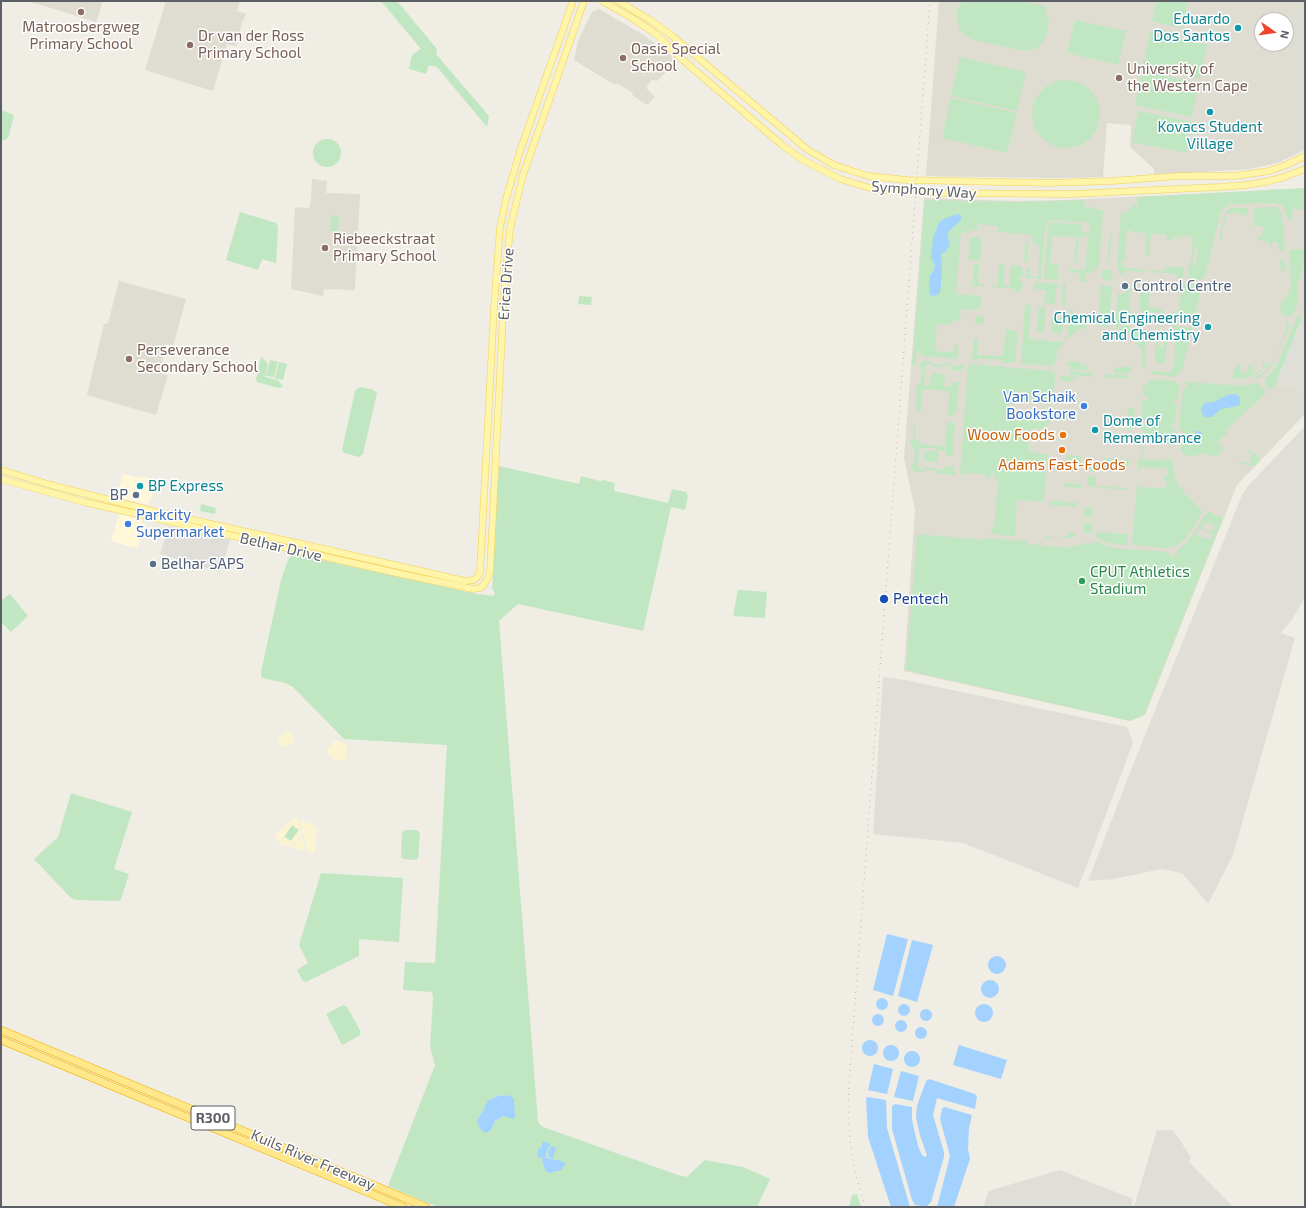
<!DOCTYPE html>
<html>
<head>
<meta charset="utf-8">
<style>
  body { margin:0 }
  #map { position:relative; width:1306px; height:1208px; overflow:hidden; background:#efede4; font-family:"Exo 2",sans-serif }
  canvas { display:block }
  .frame { position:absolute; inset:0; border:2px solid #5c5f65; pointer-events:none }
  .north { position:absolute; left:1254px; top:12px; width:40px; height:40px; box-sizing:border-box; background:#fff; border:1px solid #bebfc1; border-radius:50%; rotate:103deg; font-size:11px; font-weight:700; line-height:16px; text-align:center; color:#5c5f65 }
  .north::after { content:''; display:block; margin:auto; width:14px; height:18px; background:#ec452c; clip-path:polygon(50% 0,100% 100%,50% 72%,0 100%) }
</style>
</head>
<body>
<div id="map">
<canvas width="1306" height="1208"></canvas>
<div class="frame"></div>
<div class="north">N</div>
</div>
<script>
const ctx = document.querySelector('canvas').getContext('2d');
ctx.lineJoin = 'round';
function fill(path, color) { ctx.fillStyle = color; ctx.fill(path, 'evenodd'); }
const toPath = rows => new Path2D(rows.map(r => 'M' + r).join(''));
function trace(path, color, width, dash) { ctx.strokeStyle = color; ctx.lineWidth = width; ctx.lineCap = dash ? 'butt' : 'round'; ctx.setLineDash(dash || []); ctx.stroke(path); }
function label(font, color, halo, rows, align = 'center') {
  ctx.font = font + ' "Exo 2",sans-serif'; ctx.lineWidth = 3; ctx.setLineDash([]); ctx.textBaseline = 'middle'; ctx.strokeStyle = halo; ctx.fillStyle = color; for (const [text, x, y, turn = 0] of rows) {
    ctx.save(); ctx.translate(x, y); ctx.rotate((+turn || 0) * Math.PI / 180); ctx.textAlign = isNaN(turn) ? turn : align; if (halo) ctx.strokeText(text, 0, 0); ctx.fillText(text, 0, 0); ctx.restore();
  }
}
fill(toPath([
  [123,474,138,478,139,476,157,480,150,502,147,504,117,497],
  [119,514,140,519,145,524,139,545,137,547,134,548,111,541]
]), '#fef8d9');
fill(toPath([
  [1305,312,1305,391,1276,383],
  [1305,426,1305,596,1300,606,1291,621,1281,633,1295,638,1233,855,1208,904,1182,873,1161,869,1114,879,1088,881,1137,755,1242,495,1248,486],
  [169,526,230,540,220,572,160,554],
  [883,677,905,680,1127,727,1133,743,1078,888,963,843,873,834],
  [1157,1130,1173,1130,1191,1157,1189,1162,1233,1207,1134,1207],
  [1060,1170,1133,1199,1131,1207,984,1207,988,1191]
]), '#e0ded8');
fill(toPath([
  [28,1,103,1,96,22],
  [166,1,240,1,237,11,246,14,242,23,236,46,227,44,213,91,145,70],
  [939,1,1305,1,1305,150,1277,163,1249,169,1154,175,1154,169,1130,147,1131,125,1107,123,1103,177,1056,178,926,176],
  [1262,20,1286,20,1286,44,1262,44],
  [599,9,642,34,672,56,673,64,657,81,652,80,647,86,647,89,655,97,647,105,632,95,633,93,617,83,615,85,574,60,578,41,592,12],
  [312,179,327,181,326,193,360,194,355,290,324,289,323,296,291,289,295,207,309,208,311,200],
  [1305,189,1305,311,1276,383,1305,391,1305,414,1237,485,1145,715,1130,721,904,671,915,510,904,458,924,198,1016,201,1063,200],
  [119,281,186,299,173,346,167,344,159,372,168,375,156,415,87,395,104,324,108,323]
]), '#dfdcd2');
fill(toPath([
  [381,1,397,1,437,49,436,54,489,116,487,127,437,67,429,65,426,74,409,69,412,55,421,49],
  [962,1,1022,1,1045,6,1049,22,1047,34,1041,45,1035,49,1028,51,1019,50,974,40,968,37,963,33,959,28,957,21,956,15,958,8],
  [1157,1,1188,1,1182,28,1152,21],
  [1075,20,1126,31,1118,65,1067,53],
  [1150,32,1207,45,1200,79,1143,67],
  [960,57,1026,72,1017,111,951,96],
  [1142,71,1199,83,1192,117,1135,105],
  '1032 114a34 34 0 1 1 68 0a34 34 0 1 1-68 0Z',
  [951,98,1017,113,1007,153,942,138],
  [1,110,12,114,14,116,8,138,5,140,1,140],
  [1138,111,1193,122,1187,153,1132,142],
  '313 153a14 14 0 1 1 28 0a14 14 0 1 1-28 0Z',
  [1305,188,1305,213,1304,209,1292,209,1293,219,1290,219,1287,220,1286,213,1284,208,1281,205,1275,203,1231,204,1224,208,1220,214,1205,276,1202,280,1190,279,1188,278,1189,262,1191,262,1193,237,1180,236,1179,241,1177,241,1178,237,1172,237,1171,241,1166,240,1167,235,1151,234,1149,256,1146,255,1146,247,1145,246,1146,233,1132,232,1132,230,1127,230,1124,262,1121,262,1121,265,1123,266,1123,268,1143,269,1143,272,1124,271,1123,274,1119,274,1119,271,1117,267,1121,212,1127,212,1132,207,1133,207,1134,205,1137,206,1137,197],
  [1195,247,1198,247,1196,266,1193,266],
  [925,200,1016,202,1084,200,1085,208,1097,207,1098,210,1103,210,1099,266,1091,273,1086,273,1085,282,1079,282,1080,273,1070,272,1070,269,1085,270,1088,237,1079,236,1077,263,1074,262,1076,237,1052,236,1050,263,1057,264,1057,277,1059,277,1059,280,1045,279,1044,278,1048,225,1051,222,1082,225,1082,232,1089,233,1089,223,1050,220,1047,221,1045,227,1041,278,1040,279,1026,278,1026,269,1029,269,1029,276,1038,277,1040,245,1033,244,1034,240,1031,239,1031,235,998,232,998,226,977,224,977,230,970,229,970,233,961,232,956,294,981,296,980,310,961,309,960,321,953,320,952,325,937,324,935,351,954,352,955,344,958,344,957,359,923,356,920,352,917,351,916,365,912,366],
  [1274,207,1279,209,1282,214,1285,248,1283,251,1279,251,1278,242,1272,242,1272,248,1270,247,1270,243,1258,240,1259,237,1261,237,1264,227,1254,225,1253,227,1252,226,1255,214,1252,212,1254,208],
  [1232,208,1248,208,1248,210,1247,216,1246,218,1245,215,1232,212,1230,214,1226,214,1221,237,1223,238,1223,241,1220,241,1219,239,1224,215,1228,210],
  [240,212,276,223,278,227,276,265,275,263,262,259,258,270,226,260],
  [331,215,339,215,338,232,330,231],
  [1110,232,1112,232,1109,264,1107,264],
  [971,237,982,237,980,261,968,260,970,239],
  [1025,241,1031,242,1031,243,1028,243,1027,262,1024,262],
  [1289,247,1290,247,1291,250,1293,250,1305,249,1305,262,1297,286,1297,301,1299,302,1293,315,1289,317,1282,314,1280,309,1281,303,1288,294,1291,287],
  [1280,260,1285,260,1285,271,1281,271],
  [974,264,979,264,978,284,984,284,984,287,972,286],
  [999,264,1005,265,1003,286,1009,286,1011,266,1022,266,1022,269,1023,269,1023,277,1020,277,1020,281,1023,283,1022,290,1020,292,1016,292,1016,289,992,287,992,285,997,286],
  [1166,267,1183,267,1184,269,1183,277,1180,279,1177,278,1176,274,1149,272,1149,270,1164,271],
  '1101.5 275a5.5 5.5 0 1 1 11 0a5.5 5.5 0 1 1-11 0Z',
  [1140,281,1150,282,1149,307,1161,309,1161,310,1163,310,1161,315,1159,315,1159,313,1140,311,1141,308,1139,307,1141,283,1140,283],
  [1036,282,1059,284,1060,287,1056,287,1055,304,1044,303,1046,290,1034,289,1035,283],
  [1182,283,1199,284,1202,287,1194,319,1190,319,1190,315,1176,313,1175,319,1173,319,1174,311,1179,311],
  [1063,284,1066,284,1065,306,1062,306],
  [1131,284,1129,312,1132,313,1129,318,1122,318,1117,330,1115,329,1118,293,1125,294,1125,288,1130,289],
  [1101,285,1112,286,1109,327,1098,326],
  [579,296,592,297,591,305,578,304],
  [1025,304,1031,305,1029,339,1044,340,1045,341,1063,342,1064,337,1067,337,1070,309,1074,310,1074,323,1075,323,1078,318,1083,319,1085,320,1087,328,1084,329,1083,328,1078,330,1066,339,1057,351,1055,355,1058,356,1055,363,1052,366,1024,364,1021,362],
  [1041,307,1046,308,1044,333,1037,332,1038,310],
  [977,315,984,317,983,324,975,324,975,316],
  [1061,315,1064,316,1062,333,1051,333,1052,318,1061,317],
  [1300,316,1303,316,1276,382,1277,383,1269,390,1265,384,1265,380,1277,366,1297,317],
  [1173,321,1175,321,1175,323,1177,324,1177,327,1189,328,1189,325,1193,326,1182,369,1181,370,1180,373,1177,374,1176,377,1151,374,1152,371,1171,372,1172,367,1174,367,1176,338,1172,337],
  [1126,322,1130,323,1129,329,1161,332,1161,334,1159,334,1159,336,1147,336,1145,362,1145,365,1147,366,1146,370,1144,368,1141,357,1144,355,1139,346,1131,336,1123,331,1122,332,1119,331,1123,323],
  [1287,322,1289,323,1289,327,1273,365,1265,373,1259,378,1253,379,1252,379,1265,371,1274,361,1283,339],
  [1006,329,1014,330,1014,331,1018,332,1015,362,1013,363,1003,363,1002,360,992,359,991,362,989,361,989,359,978,358,977,361,972,360,974,339,978,340,977,355,1003,356],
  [1156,340,1159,340,1158,346,1164,347,1164,341,1167,341,1165,363,1155,362],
  [261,357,262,357,268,364,265,377,278,380,283,386,282,387,278,388,257,382,256,380],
  [270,360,278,362,274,377,266,376],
  [924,361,932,361,932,364,946,365,947,363,952,363,953,366,959,366,960,364,962,364,964,366,964,368,961,369,961,371,954,371,952,370,952,366,947,365,947,367,931,366,931,364,926,364,925,373,922,373,922,367,919,366,920,363],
  [1067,361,1080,362,1080,364,1087,365,1086,371,1070,369,1071,365,1067,365],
  [279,362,287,364,283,380,275,378],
  [1263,363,1270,364,1257,374,1246,378,1232,379,1236,364,1241,365,1240,372,1247,373,1249,365,1253,365,1252,371,1259,373,1259,370,1262,370],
  [972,364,1051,371,1055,374,1054,394,1051,406,1047,405,1047,403,1010,400,1009,418,1043,421,1044,419,1050,419,1050,423,1047,423,1047,430,1031,428,1028,446,1029,446,1029,452,1047,454,1044,502,1017,500,1015,536,995,535,991,532,991,528,994,528,998,481,995,480,995,474,991,474,990,477,988,478,985,477,984,474,965,473,964,476,960,474,968,367,969,365],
  [1121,366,1132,367,1132,370,1130,370,1129,374,1113,373,1114,367,1121,368],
  [1070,371,1094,373,1094,377,1070,375],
  [933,373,942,373,942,375,945,375,944,386,951,386,951,382,959,382,956,414,948,416,949,391,923,389,921,411,916,410,917,406,913,405,916,404,917,392,914,391,917,387,918,383,921,382,921,374,925,375,924,385,930,385,931,374,933,374],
  [1105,374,1129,376,1128,379,1108,377,1108,379,1104,378],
  [1059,376,1077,377,1077,380,1072,379,1071,382,1069,382,1069,381,1059,380],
  [1151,379,1176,381,1176,383,1180,386,1177,400,1174,401,1173,404,1177,405,1175,423,1172,424,1172,427,1175,428,1173,444,1172,445,1166,444,1166,441,1144,440,1142,459,1165,461,1165,458,1172,459,1174,473,1178,484,1186,495,1202,510,1202,512,1196,523,1184,540,1176,546,1167,548,1134,545,1132,543,1137,485,1139,484,1139,487,1166,488,1166,486,1168,483,1163,480,1162,478,1168,475,1167,469,1141,467,1140,470,1138,469,1138,460,1141,460,1143,438,1144,431,1141,430,1141,424,1147,424,1147,421,1142,420,1142,400,1148,400,1149,397,1143,397,1143,386,1146,386,1146,383,1148,381,1150,381],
  [1187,382,1243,386,1258,383,1266,393,1226,430,1228,432,1217,443,1224,449,1220,453,1219,457,1203,453,1188,457,1185,455,1181,450,1180,443,1182,443,1183,431,1179,431,1181,403,1184,387,1187,389,1189,388,1185,384],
  [361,387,374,390,377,393,363,454,359,457,344,453,342,450,355,391,357,389],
  [1128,405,1129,408,1134,408,1135,406,1138,406,1135,407,1133,430,1126,429],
  [947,421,955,424,953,453,951,456,945,455,946,451,936,450,936,448,919,448,918,468,923,469,924,467,939,469,939,470,944,470,945,466,954,466,953,470,956,471,956,474,954,475,938,474,938,471,924,470,924,472,915,472,912,468,911,465,914,464,915,450,913,449,910,442,910,440,913,440,914,428,911,426,916,426,915,439,919,440,918,444,945,446],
  [925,450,938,451,937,462,924,461],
  [1249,450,1252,451,1260,460,1254,467,1252,465,1250,466,1237,463,1237,461,1239,463,1240,462,1250,464,1252,453,1246,452],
  [1067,455,1081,456,1081,462,1066,461],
  [1104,458,1129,460,1129,466,1103,464],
  [1089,461,1097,462,1096,472,1088,471],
  [499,466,579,484,581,476,600,481,603,480,615,483,614,491,668,503,672,489,686,492,688,496,685,510,671,507,643,631,518,604,499,621,538,1122,543,1127,678,1175,687,1177,705,1160,743,1167,770,1179,757,1207,438,1207,388,1186,435,1065,430,1047,433,1000,432,992,403,990,405,962,435,963,447,745,344,739,293,687,285,683,263,678,261,676,261,672,281,580,288,560,291,556,294,554,477,594,494,596,495,593,492,589,493,578,492,575],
  [501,1095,506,1096,515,1104,510,1117,503,1116,495,1121,491,1130,482,1130,478,1118,482,1113,488,1100],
  [542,1144,550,1145,548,1147,546,1154,548,1158,558,1160,563,1162,556,1172,550,1172,545,1169,542,1160,543,1156,539,1157,537,1152,539,1148,542,1148],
  [1087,476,1096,477,1095,487,1087,486],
  [1064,483,1081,484,1081,488,1064,487],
  [1100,486,1127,488,1127,490,1100,488],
  [1055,500,1060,500,1060,502,1078,503,1077,507,1050,505,1050,502,1048,502,1049,501,1054,501],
  [201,504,216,508,215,514,200,511],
  [1085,507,1093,507,1093,517,1084,517],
  [1208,512,1210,512,1219,517,1219,516,1223,518,1144,715,1130,721,906,670,917,534,986,540,986,538,1025,541,1028,544,1072,548,1075,545,1080,545,1081,543,1092,544,1092,542,1097,542,1113,548,1167,552,1170,554,1172,557,1174,557,1179,549,1188,541,1206,514],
  [1205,522,1215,525,1213,532,1203,529],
  [1198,528,1212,534,1210,540,1196,535],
  [1084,522,1092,523,1091,534,1083,533],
  [1068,532,1075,533,1075,536,1064,539,1047,539,1045,536,1048,535,1050,538,1063,539,1063,536,1067,536],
  [1097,532,1128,534,1127,543,1124,545,1109,543,1096,537],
  [738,590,767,592,765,617,763,618,735,616,733,615],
  [10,594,28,616,11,632,1,622,1,601,8,595],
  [71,793,132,812,114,869,129,874,121,899,119,901,76,900,71,898,34,859,58,837],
  [292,825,299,830,291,841,284,837],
  [405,830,417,830,420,833,418,858,416,860,403,859,401,857,402,832],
  [321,873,403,878,399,942,359,939,359,956,308,981,306,982,302,980,297,970,308,963,299,945],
  [343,1005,347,1007,361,1032,359,1036,342,1045,326,1014],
  [857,1194,861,1207,848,1207,850,1204,852,1195]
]), '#c0e7c2');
fill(toPath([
  [286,731,290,732,294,738,294,741,288,746,284,748,280,745,278,741,278,738],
  [337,740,347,745,347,757,345,760,335,760,327,753,328,748,335,741],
  [295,817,297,817,302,836,289,847,280,844,275,837,275,835],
  [292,825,299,830,291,841,284,837],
  [300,819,306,823,314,824,314,826,303,835],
  [314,827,317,827,315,853,313,854,308,852,303,836],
  [303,837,305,851,291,847,292,846]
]), '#fbf4d2');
fill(toPath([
  [958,214,961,216,962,219,948,232,948,237,950,243,949,246,946,251,941,254,942,273,940,293,935,296,930,295,929,287,930,275,933,272,935,264,931,259,933,238,939,223,942,220,954,215],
  [1235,394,1240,397,1240,404,1238,406,1221,409,1212,417,1204,417,1201,411,1203,405,1205,403,1214,402,1227,395],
  [1195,431,1202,432,1201,445,1194,444],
  [887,934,908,939,893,996,873,990],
  [912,940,933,945,917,1002,898,996],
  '988 965a9 9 0 1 1 18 0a9 9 0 1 1-18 0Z',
  '981 989a9 9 0 1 1 18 0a9 9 0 1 1-18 0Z',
  '876 1004a6 6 0 1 1 12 0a6 6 0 1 1-12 0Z',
  '975 1013a9 9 0 1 1 18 0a9 9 0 1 1-18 0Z',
  '898 1010a6 6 0 1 1 12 0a6 6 0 1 1-12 0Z',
  '920 1015a6 6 0 1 1 12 0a6 6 0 1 1-12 0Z',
  '872 1020a6 6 0 1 1 12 0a6 6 0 1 1-12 0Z',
  '895 1026a6 6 0 1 1 12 0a6 6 0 1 1-12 0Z',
  '915 1033a6 6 0 1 1 12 0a6 6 0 1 1-12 0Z',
  '862 1048a8 8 0 1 1 16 0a8 8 0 1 1-16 0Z',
  [959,1045,1007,1060,1001,1079,953,1065],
  '883 1053a8 8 0 1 1 16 0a8 8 0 1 1-16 0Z',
  '904 1059a8 8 0 1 1 16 0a8 8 0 1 1-16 0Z',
  [874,1064,893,1069,887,1094,868,1090],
  [901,1071,919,1076,913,1101,894,1097],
  [929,1079,975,1094,977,1096,975,1109,937,1098,933,1115,944,1152,944,1157,931,1202,927,1206,921,1206,915,1205,912,1200,892,1129,892,1106,895,1104,912,1107,912,1120,918,1146,922,1155,925,1157,927,1155,920,1136,916,1117,917,1106,926,1081],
  [501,1095,506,1096,510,1095,514,1099,515,1116,514,1119,503,1116,495,1121,491,1130,486,1133,481,1130,477,1122,478,1118,482,1113,488,1100],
  [868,1097,886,1100,887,1128,910,1207,891,1207,868,1137,866,1098],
  [944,1107,972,1115,969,1128,968,1149,970,1159,954,1207,937,1207,950,1156,940,1119,942,1109],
  [543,1142,546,1142,551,1144,548,1148,546,1154,547,1158,558,1160,563,1162,566,1164,561,1170,550,1173,547,1172,545,1169,542,1160,543,1157,539,1158,537,1152,539,1148,542,1148,542,1144],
  [551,1146,555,1147,556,1149,553,1157,551,1158,549,1157,548,1153]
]), '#a3d2ff');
const major = toPath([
  [602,1,632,18,656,34,683,60,782,145,803,160,840,179,870,188,886,190,939,193,1072,194,1219,187,1246,185,1265,182,1284,177,1305,169],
  [618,1,650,20,671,35,808,150,834,165,868,176,907,180,1048,183,1111,181,1179,176,1233,176,1249,174,1269,171,1286,165,1305,156],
  [1,470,51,485,161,513,311,546,465,581,474,580,478,576,480,572,494,308,500,228,506,199,520,151,573,1],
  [1,479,84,502,401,574,473,589,479,588,483,586,488,578,490,572,504,295,510,229,523,175,584,1]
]);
const highway = toPath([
  [1,1030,426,1207],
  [1,1040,403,1207]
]);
trace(major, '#f4d058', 7);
trace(highway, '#f2b300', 8);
trace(major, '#fff5a8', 6);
trace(highway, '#ffe78b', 7);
trace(toPath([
  [865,1207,855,1171,851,1148,848,1112,849,1083,930,1]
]), '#b5b6b6', 1, [1, 5]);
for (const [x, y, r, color] of [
  [81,12,4,"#8d6e63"],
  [1238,28,4,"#0f9aa8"],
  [190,45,4,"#8d6e63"],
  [623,58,4,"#8d6e63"],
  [1119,78,4,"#8d6e63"],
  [1210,112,4,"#0f9aa8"],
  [325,248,4,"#8d6e63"],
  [1125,286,4,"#5c6f8a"],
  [1208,327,4,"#0f9aa8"],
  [129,359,4,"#8d6e63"],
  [1084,406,4,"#3f7fe0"],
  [1095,430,4,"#0f9aa8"],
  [1063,435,4,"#e8710a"],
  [1062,450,4,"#e8710a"],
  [140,486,4,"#0f9aa8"],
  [136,495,4,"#5c6f8a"],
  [128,524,4,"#3f7fe0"],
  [153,564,4,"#5c6f8a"],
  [1082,581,4,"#2e9e5b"],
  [884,599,5,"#1a4fb4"]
]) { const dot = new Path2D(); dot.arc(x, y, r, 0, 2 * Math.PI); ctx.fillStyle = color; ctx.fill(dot); trace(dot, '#fff', 1.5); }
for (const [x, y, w] of [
  [213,1118,44]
]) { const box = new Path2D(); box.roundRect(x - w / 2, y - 12, w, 24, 3); ctx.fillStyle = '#fff'; ctx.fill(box); trace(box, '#5c5f65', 1); }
label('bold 14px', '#5c5f65', null, [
  ["R300",213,1118]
]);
label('15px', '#0d838f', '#fff', [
  ["Eduardo",1230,19],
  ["Dos Santos",1230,36],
  ["Kovacs Student",1210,127,"center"],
  ["Village",1210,144,"center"],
  ["Chemical Engineering",1200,318],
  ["and Chemistry",1200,335],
  ["Dome of",1103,421,"left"],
  ["Remembrance",1103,438,"left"],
  ["BP Express",148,486,"left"]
], 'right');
label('15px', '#785e54', '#fff', [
  ["Matroosbergweg",81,27,"center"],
  ["Primary School",81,44,"center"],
  ["Dr van der Ross",198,36],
  ["Primary School",198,53],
  ["Oasis Special",631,49],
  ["School",631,66],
  ["University of",1127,69],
  ["the Western Cape",1127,86],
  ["Riebeeckstraat",333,239],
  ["Primary School",333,256],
  ["Perseverance",137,350],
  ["Secondary School",137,367]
], 'left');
label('15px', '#5c5f65', '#fff', [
  ["Symphony Way",924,190,4],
  ["Erica Drive",506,284,-86],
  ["Belhar Drive",281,547,13],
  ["Kuils River Freeway",313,1160,23]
]);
label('15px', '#4e5e75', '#fff', [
  ["Control Centre",1133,286],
  ["BP",128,495,"right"],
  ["Belhar SAPS",161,564]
], 'left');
label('15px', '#366cbe', '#fff', [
  ["Van Schaik",1076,397],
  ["Bookstore",1076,414],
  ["Parkcity",136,515,"left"],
  ["Supermarket",136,532,"left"]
], 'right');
label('15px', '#c56008', '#fff', [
  ["Woow Foods",1055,435],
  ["Adams Fast-Foods",1062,465,"center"]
], 'right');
label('15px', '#27864d', '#fff', [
  ["CPUT Athletics",1090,572],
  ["Stadium",1090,589]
], 'left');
label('15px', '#164399', '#fff', [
  ["Pentech",893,599]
], 'left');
</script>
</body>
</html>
